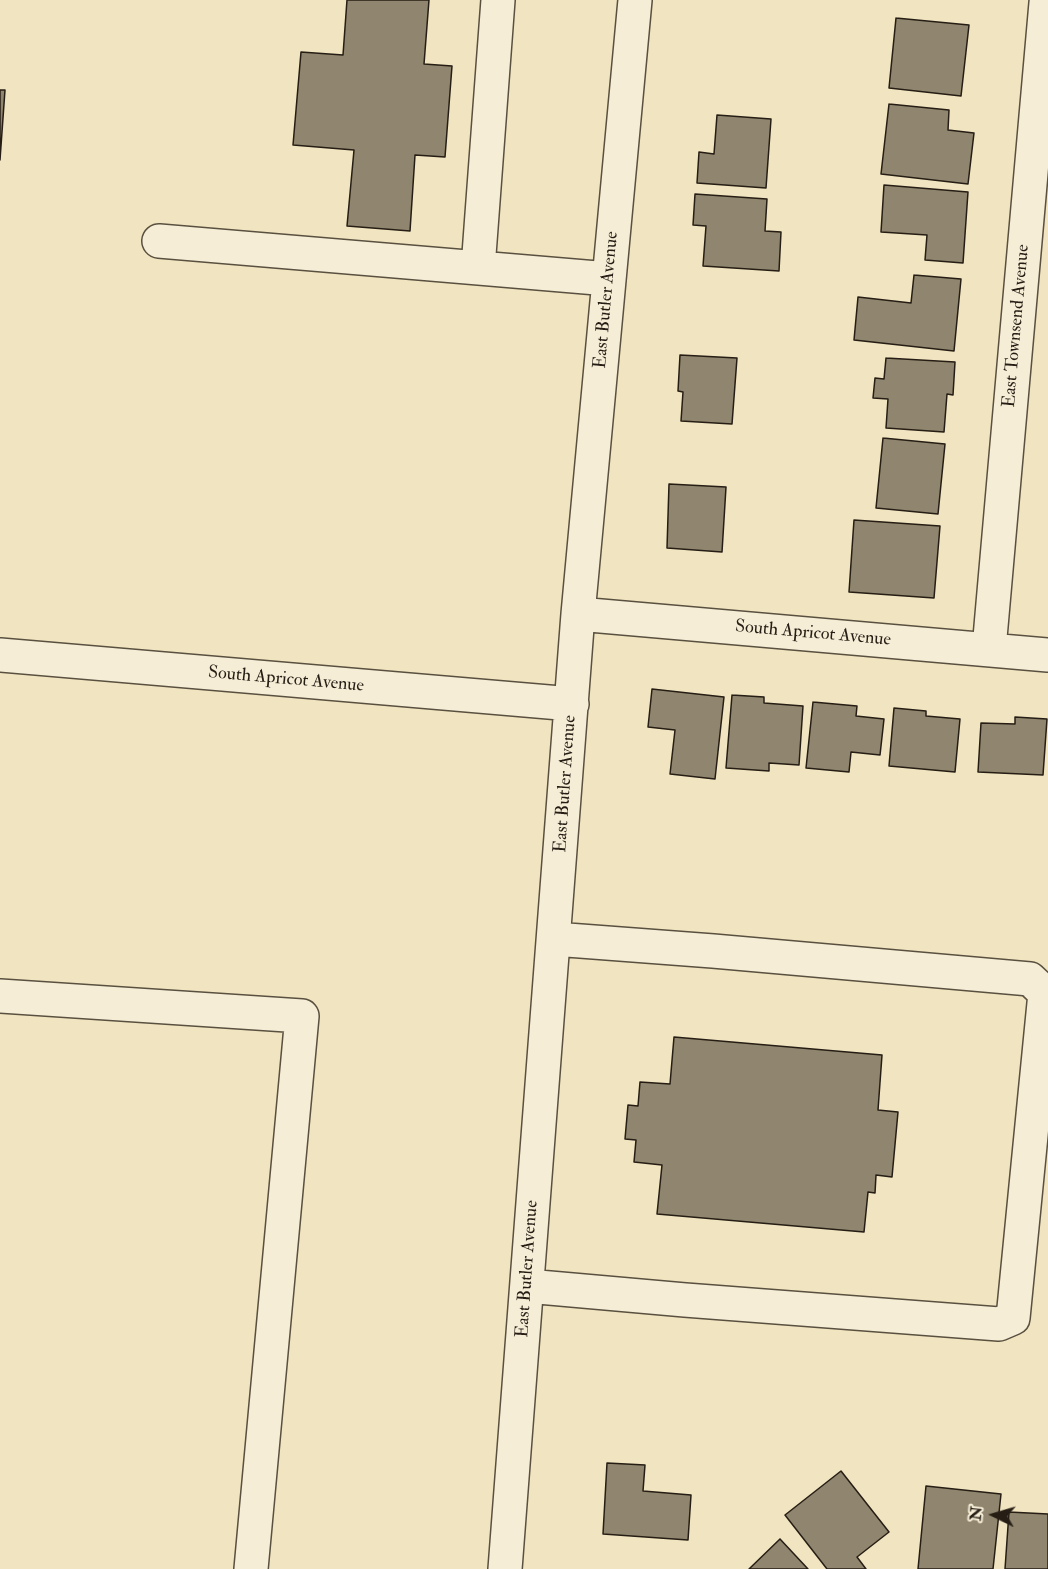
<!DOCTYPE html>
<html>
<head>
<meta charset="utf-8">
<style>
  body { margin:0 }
  #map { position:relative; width:1048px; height:1569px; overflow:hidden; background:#f1e4c1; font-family:"IM FELL Double Pica",serif }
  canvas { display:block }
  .north { position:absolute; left:964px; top:1485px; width:60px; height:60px; -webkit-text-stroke:4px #f6edd7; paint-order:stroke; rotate:275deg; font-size:16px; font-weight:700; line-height:24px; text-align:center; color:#261e14 }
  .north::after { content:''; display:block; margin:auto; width:21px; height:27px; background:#261e14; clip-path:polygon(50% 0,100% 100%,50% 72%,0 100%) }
</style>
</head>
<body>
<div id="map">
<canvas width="1048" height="1569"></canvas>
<div class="north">N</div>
</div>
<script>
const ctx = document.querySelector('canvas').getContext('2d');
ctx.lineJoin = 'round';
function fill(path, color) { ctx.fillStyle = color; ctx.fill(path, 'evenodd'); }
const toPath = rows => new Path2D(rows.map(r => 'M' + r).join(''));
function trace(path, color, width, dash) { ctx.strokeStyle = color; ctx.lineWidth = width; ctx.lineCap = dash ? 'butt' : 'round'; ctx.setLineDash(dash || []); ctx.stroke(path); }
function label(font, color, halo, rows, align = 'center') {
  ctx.font = font + ' "IM FELL Double Pica",serif'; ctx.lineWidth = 6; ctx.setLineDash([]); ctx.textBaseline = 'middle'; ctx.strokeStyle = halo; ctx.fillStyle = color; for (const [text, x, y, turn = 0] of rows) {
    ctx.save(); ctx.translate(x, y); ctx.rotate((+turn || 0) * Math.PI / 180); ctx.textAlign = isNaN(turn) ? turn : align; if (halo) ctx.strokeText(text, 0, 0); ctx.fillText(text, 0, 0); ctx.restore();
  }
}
const building = toPath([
  [347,0,429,0,424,64,452,66,445,157,415,155,410,231,347,226,354,150,293,145,301,52,343,55,347,0],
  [896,18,969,25,961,96,889,88,896,18],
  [0,90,5,90,0,160,0,90],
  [889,104,949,110,948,130,974,133,968,184,881,174,889,104],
  [717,115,771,119,766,188,697,183,699,152,714,154,717,115],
  [884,185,968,192,963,263,925,260,927,235,881,232,884,185],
  [695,194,767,199,765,231,781,232,779,271,703,266,706,226,693,225,695,194],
  [914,275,961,279,954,351,854,340,858,297,911,303,914,275],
  [680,355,737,358,732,424,681,421,683,392,678,391,680,355],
  [886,358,955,362,953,395,947,394,944,432,886,428,888,399,873,398,875,378,884,379,886,358],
  [883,438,945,444,938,514,876,508,883,438],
  [669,484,726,487,722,552,667,548,669,484],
  [854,520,940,526,934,598,849,592,854,520],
  [652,689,724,697,715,779,670,774,675,730,648,727,652,689],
  [732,695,764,697,764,703,803,706,799,765,769,763,769,771,726,768,732,695],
  [813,702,857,706,856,716,884,719,880,755,851,752,849,772,806,768,813,702],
  [894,708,926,711,926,716,960,719,955,772,889,766,894,708],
  [1015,717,1047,719,1043,775,978,772,981,723,1015,724,1015,717],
  [674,1037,882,1055,878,1110,898,1112,892,1177,876,1175,875,1193,868,1192,864,1232,657,1214,662,1165,634,1162,636,1140,625,1139,628,1105,638,1106,640,1082,670,1084,674,1037],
  [607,1463,645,1465,643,1491,691,1495,688,1540,603,1534,607,1463],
  [841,1471,889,1532,857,1557,866,1569,827,1569,785,1515,841,1471],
  [926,1486,1001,1494,993,1569,918,1569,926,1486],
  [1009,1512,1048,1514,1048,1569,1005,1569,1009,1512],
  [780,1539,808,1569,749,1569,780,1539]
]);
fill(building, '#90856e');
trace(building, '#261e14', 1.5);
const minor = toPath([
  [159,241,609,279],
  [478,268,498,0],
  [578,614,1048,655],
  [989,649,1046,3,1048,3],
  [0,655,572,704],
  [0,996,302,1016,251,1569],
  [527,1286,685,1300,999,1324,1013,1318,1045,993,1030,979,713,951,554,939],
  [505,1569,578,614,635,0]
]);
trace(minor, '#59503f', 36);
trace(minor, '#f6edd7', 33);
label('18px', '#261e14', '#f6edd7', [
  ["East Butler Avenue",607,300,-85],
  ["East Townsend Avenue",1017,326,-85],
  ["South Apricot Avenue",813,634,5],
  ["South Apricot Avenue",286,680,5],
  ["East Butler Avenue",566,784,-86],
  ["East Butler Avenue",528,1269,-86]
]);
</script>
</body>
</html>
